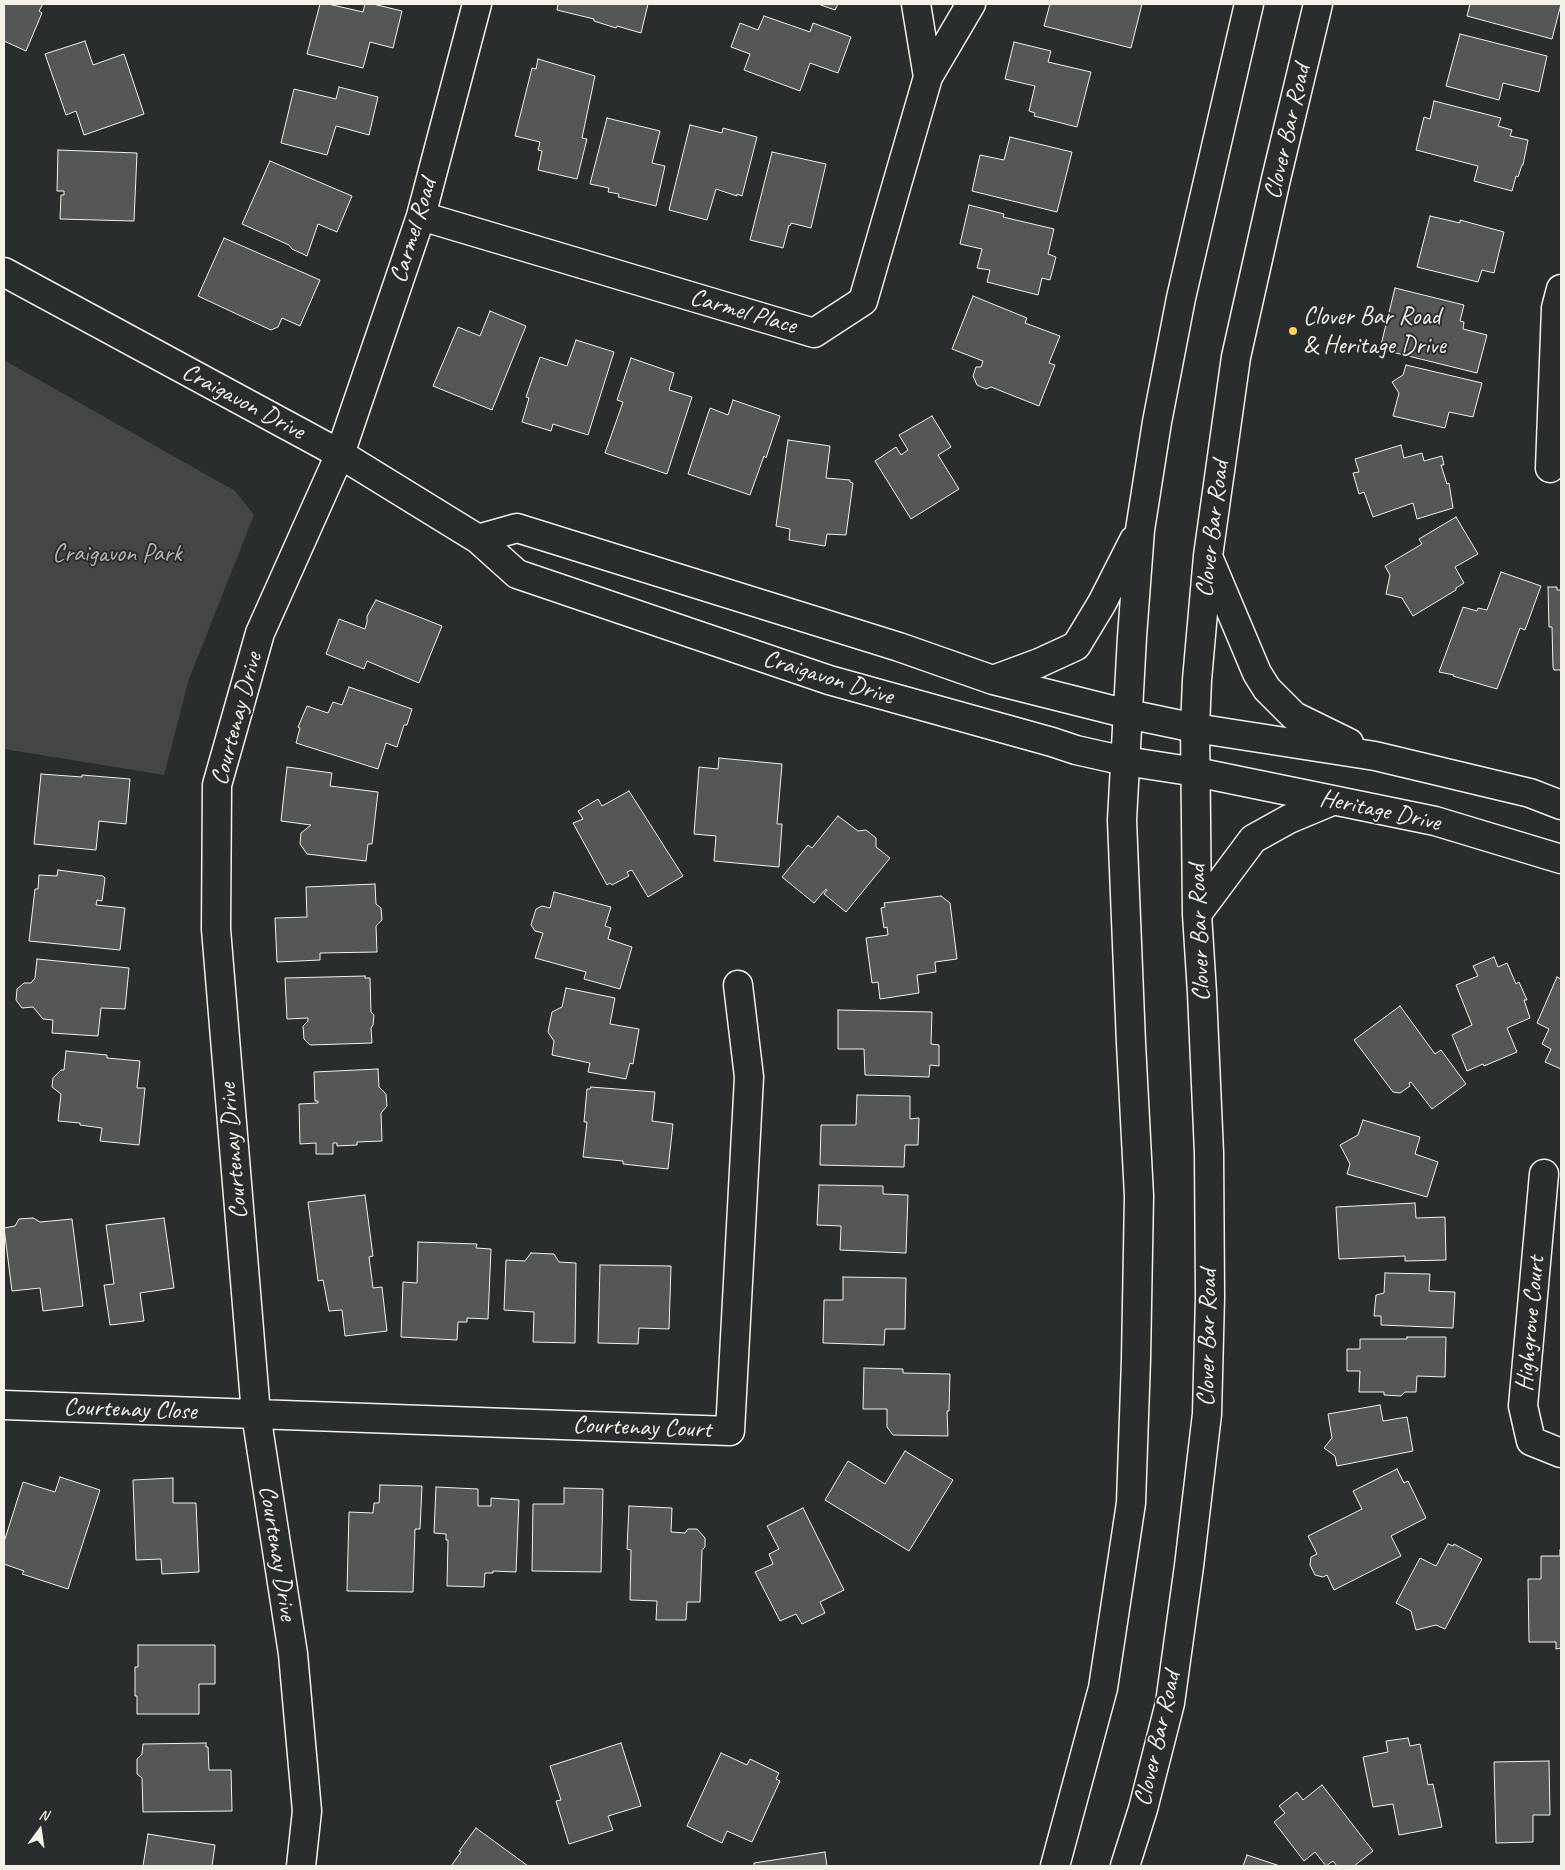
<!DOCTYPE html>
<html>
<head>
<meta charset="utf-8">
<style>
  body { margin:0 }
  #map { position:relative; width:1565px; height:1870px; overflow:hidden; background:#2a2d2e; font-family:Caveat,sans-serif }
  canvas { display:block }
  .frame { position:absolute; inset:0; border:5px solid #f4f1e8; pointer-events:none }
  .north { position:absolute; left:15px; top:1805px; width:50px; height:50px; -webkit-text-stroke:4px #2a2d2e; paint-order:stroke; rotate:14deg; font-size:14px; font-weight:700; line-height:20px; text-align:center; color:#f4f1e8 }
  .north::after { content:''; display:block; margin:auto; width:18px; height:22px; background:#f4f1e8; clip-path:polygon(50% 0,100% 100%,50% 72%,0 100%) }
</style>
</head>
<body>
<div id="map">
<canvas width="1565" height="1870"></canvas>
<div class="frame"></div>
<div class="north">N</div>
</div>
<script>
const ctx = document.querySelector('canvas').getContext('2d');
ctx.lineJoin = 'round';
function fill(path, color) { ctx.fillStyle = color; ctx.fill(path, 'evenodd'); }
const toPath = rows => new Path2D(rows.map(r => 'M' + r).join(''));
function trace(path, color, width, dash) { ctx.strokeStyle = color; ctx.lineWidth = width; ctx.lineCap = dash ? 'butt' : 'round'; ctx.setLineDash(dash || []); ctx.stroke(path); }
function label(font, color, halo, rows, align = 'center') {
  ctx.font = font + ' Caveat,sans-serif'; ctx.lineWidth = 4; ctx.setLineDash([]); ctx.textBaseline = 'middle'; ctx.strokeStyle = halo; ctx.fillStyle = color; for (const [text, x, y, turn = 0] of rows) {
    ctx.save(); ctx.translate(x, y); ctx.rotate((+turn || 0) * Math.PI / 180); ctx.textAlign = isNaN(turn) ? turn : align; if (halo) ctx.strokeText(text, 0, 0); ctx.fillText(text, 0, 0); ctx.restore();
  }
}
fill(toPath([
  [4,360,235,491,254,515,189,679,164,775,4,749]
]), '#444645');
const building = toPath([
  [4,4,43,4,39,11,42,13,26,51,4,41,4,4],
  [320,4,328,4,363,12,365,4,373,4,402,11,393,48,370,42,363,68,307,54,320,4],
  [558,4,648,4,641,33,617,26,616,28,594,21,594,19,557,10,558,4],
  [818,4,838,4,835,10,818,4],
  [1050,4,1142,4,1131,48,1044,26,1050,4],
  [1470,4,1561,4,1552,39,1467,16,1470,4],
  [764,16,810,32,813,23,851,37,838,73,810,63,800,91,744,70,750,54,731,47,740,23,758,30,764,16],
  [1460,34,1547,56,1539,92,1503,83,1499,100,1446,86,1460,34],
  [85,41,93,65,124,54,144,114,84,135,76,111,66,115,45,54,85,41],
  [1014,42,1051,51,1048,62,1091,72,1077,127,1034,116,1035,113,1029,111,1035,86,1005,79,1014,42],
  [538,59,595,76,582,138,587,139,577,179,538,170,542,151,538,150,540,142,515,136,532,68,536,69,538,59],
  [339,87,378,97,369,135,336,126,327,155,281,143,294,89,336,99,339,87],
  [1434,101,1501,118,1498,126,1512,130,1510,136,1528,140,1523,165,1522,165,1518,177,1516,176,1512,191,1474,181,1478,166,1416,150,1424,117,1430,119,1434,101],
  [607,118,660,131,652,163,665,166,656,206,618,197,619,194,608,192,609,188,590,184,607,118],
  [690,125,722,133,723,128,757,137,742,196,737,194,737,196,716,189,707,220,669,210,690,125],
  [1010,137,1072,152,1057,212,972,191,980,155,1004,160,1010,137],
  [58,150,137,153,134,221,60,219,61,195,64,195,64,191,57,191,58,150],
  [772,152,826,164,811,228,791,223,790,226,789,225,783,248,750,240,772,152],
  [270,161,352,196,337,232,318,224,307,256,292,249,289,245,242,224,270,161],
  [969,205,1004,214,1003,217,1054,229,1048,254,1056,257,1050,280,1042,278,1038,295,987,282,990,270,977,268,982,249,960,244,969,205],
  [1430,216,1460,223,1460,220,1504,232,1494,273,1482,270,1478,282,1417,267,1430,216],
  [224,238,320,280,300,326,282,318,278,327,271,330,198,296,224,238],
  [1395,288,1464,305,1460,321,1464,322,1463,329,1487,335,1477,373,1380,349,1395,288],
  [973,296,1027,318,1025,323,1060,336,1049,363,1055,365,1039,406,991,387,986,389,977,385,973,376,976,367,981,367,983,361,952,349,973,296],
  [490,311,526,326,492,410,433,386,458,327,480,336,490,311],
  [576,340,614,352,588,435,553,424,551,431,522,422,529,398,526,397,540,357,567,366,576,340],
  [631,358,674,373,669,390,692,397,667,474,605,453,623,402,617,400,631,358],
  [1406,365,1482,383,1473,417,1449,412,1445,428,1393,416,1399,393,1392,382,1403,375,1406,365],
  [733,400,780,416,766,458,764,456,750,495,688,474,710,408,728,415,733,400],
  [932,416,951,447,938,455,959,489,911,519,875,461,896,447,901,455,908,450,899,435,932,416],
  [788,440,830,446,826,478,850,480,850,482,853,483,846,535,827,534,825,546,789,540,790,529,776,526,788,440],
  [1401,445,1404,458,1422,453,1424,461,1442,456,1444,465,1441,465,1447,484,1449,483,1453,508,1417,519,1413,503,1373,517,1364,492,1359,494,1353,473,1359,472,1355,459,1401,445],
  [1456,517,1478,554,1455,567,1464,583,1456,588,1456,590,1413,616,1402,598,1386,594,1390,575,1385,566,1422,544,1419,539,1456,517],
  [1501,572,1541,586,1525,630,1520,628,1497,689,1453,676,1454,675,1439,672,1463,607,1477,611,1478,608,1487,610,1501,572],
  [1548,587,1557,587,1557,590,1561,590,1561,670,1554,670,1553,667,1552,627,1549,627,1548,587],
  [376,600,442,626,419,683,367,661,364,669,326,654,339,619,365,629,367,622,367,616,376,600],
  [349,687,412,709,407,725,404,725,397,747,386,743,378,769,296,743,300,728,298,727,307,706,328,713,333,702,342,705,349,687],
  [719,758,782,764,777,824,782,824,779,867,714,861,716,836,694,834,699,767,718,769,719,758],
  [287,767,332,773,330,786,378,792,372,844,368,844,366,861,307,854,300,844,301,833,311,825,281,821,287,767],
  [41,774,82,777,82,775,130,779,126,824,99,821,96,850,34,844,41,774],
  [629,791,683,876,648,897,632,870,627,872,629,876,612,885,610,883,607,885,573,823,583,819,578,811,598,799,602,806,629,791],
  [838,816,858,831,866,830,876,838,876,847,890,858,846,912,824,894,827,890,826,889,814,903,782,877,808,845,812,848,838,816],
  [58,870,103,876,105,878,102,901,97,900,96,905,125,908,120,950,29,941,35,889,38,889,39,875,57,876,58,870],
  [375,884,376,904,381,908,382,920,376,926,377,952,320,953,320,960,277,962,275,918,307,917,306,887,375,884],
  [554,892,611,907,605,926,611,928,608,939,632,947,620,989,584,979,586,972,535,958,543,933,535,931,531,925,536,909,542,906,550,908,554,892],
  [941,896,950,903,957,959,935,962,936,972,917,975,919,993,880,999,878,982,872,983,866,938,888,935,887,927,884,928,881,908,885,907,884,903,941,896],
  [1494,957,1498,967,1507,963,1516,984,1519,982,1527,1000,1524,1000,1530,1018,1507,1028,1517,1052,1484,1066,1483,1064,1467,1071,1452,1035,1472,1025,1456,985,1478,976,1473,966,1494,957],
  [37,959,129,968,125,1009,101,1008,98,1036,52,1033,53,1020,43,1019,33,1007,22,1008,16,1000,17,989,24,983,31,983,35,978,37,959],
  [365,976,365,978,370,978,371,1012,374,1015,373,1025,371,1028,372,1043,310,1045,304,1039,303,1026,308,1021,308,1018,287,1019,285,978,365,976],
  [1557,977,1561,979,1561,1069,1545,1062,1551,1049,1542,1044,1549,1029,1537,1023,1557,977],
  [566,988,615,998,610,1024,639,1029,633,1064,630,1063,626,1079,588,1072,590,1063,552,1055,554,1041,548,1032,552,1012,562,1007,566,988],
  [1400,1006,1435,1054,1441,1050,1466,1084,1432,1109,1411,1082,1409,1083,1410,1086,1400,1093,1393,1092,1354,1040,1400,1006],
  [838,1010,932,1012,931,1044,939,1045,939,1066,930,1065,929,1077,865,1075,864,1049,838,1049,838,1010],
  [66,1051,107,1055,107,1058,140,1061,137,1088,145,1088,139,1145,100,1141,102,1128,80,1125,80,1123,58,1121,61,1094,52,1087,53,1078,61,1070,64,1070,66,1051],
  [378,1069,379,1087,386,1094,387,1106,381,1113,382,1141,357,1142,357,1145,337,1146,337,1143,333,1143,333,1154,316,1154,316,1143,300,1144,299,1104,318,1103,318,1101,315,1101,314,1072,378,1069],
  [591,1087,655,1092,652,1121,673,1124,668,1169,623,1164,623,1161,583,1157,587,1122,584,1122,587,1089,590,1089,591,1087],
  [857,1095,910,1096,910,1119,919,1118,918,1145,905,1145,904,1167,820,1165,821,1125,856,1125,857,1095],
  [1363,1120,1420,1137,1415,1154,1438,1162,1427,1197,1347,1174,1350,1164,1340,1145,1358,1135,1363,1120],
  [819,1185,883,1186,883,1194,908,1195,906,1253,840,1250,841,1226,817,1225,819,1185],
  [365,1195,373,1256,369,1257,373,1288,382,1287,387,1331,345,1336,342,1310,329,1311,323,1280,318,1281,308,1202,365,1195],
  [1415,1203,1416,1218,1445,1217,1446,1260,1405,1261,1405,1256,1339,1259,1336,1207,1415,1203],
  [33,1218,40,1222,72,1219,83,1306,43,1311,40,1288,12,1291,4,1228,15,1226,19,1219,33,1218],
  [164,1218,174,1288,140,1293,144,1321,110,1325,104,1285,114,1284,106,1225,164,1218],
  [418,1242,477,1244,476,1248,491,1249,488,1319,467,1318,467,1322,458,1322,457,1340,401,1337,403,1282,417,1283,418,1242],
  [531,1253,554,1254,559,1262,576,1263,575,1343,533,1342,534,1312,504,1310,506,1260,525,1261,531,1253],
  [600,1265,671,1266,669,1329,639,1328,638,1344,598,1343,600,1265],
  [1385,1273,1430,1274,1429,1291,1455,1292,1453,1328,1381,1325,1381,1316,1374,1316,1376,1295,1384,1293,1385,1273],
  [843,1277,906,1278,905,1329,885,1329,884,1345,823,1343,824,1300,843,1300,843,1277],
  [1407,1337,1446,1337,1445,1377,1417,1376,1416,1392,1405,1392,1401,1396,1384,1395,1384,1392,1359,1392,1360,1371,1347,1371,1347,1349,1360,1349,1360,1339,1407,1339,1407,1337],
  [864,1368,903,1369,903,1373,950,1374,949,1411,947,1411,948,1436,893,1435,887,1427,887,1409,863,1409,864,1368],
  [1380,1405,1383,1421,1407,1417,1413,1451,1337,1466,1335,1456,1324,1448,1332,1438,1328,1414,1380,1405],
  [905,1451,953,1480,909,1551,825,1500,848,1461,885,1484,905,1451],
  [1397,1469,1404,1483,1408,1481,1426,1518,1391,1536,1401,1556,1334,1590,1327,1575,1323,1577,1315,1575,1310,1565,1311,1557,1317,1554,1308,1536,1362,1509,1353,1491,1397,1469],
  [60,1477,100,1490,68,1589,22,1574,24,1571,4,1564,4,1542,23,1482,55,1492,60,1477],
  [173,1478,173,1503,196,1503,199,1572,162,1574,161,1559,136,1560,133,1480,173,1478],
  [380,1485,422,1486,420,1529,415,1529,413,1592,347,1591,349,1512,373,1513,374,1503,379,1503,380,1485],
  [436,1487,478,1489,478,1506,491,1506,491,1498,519,1500,516,1572,493,1571,493,1573,485,1573,484,1587,447,1586,448,1540,446,1540,446,1534,434,1533,436,1487],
  [564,1488,603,1489,601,1572,532,1571,533,1504,564,1504,564,1488],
  [629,1506,672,1508,671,1532,685,1533,688,1529,697,1529,705,1538,705,1547,702,1550,700,1602,687,1602,686,1620,656,1620,657,1601,630,1600,631,1550,627,1549,629,1506],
  [803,1508,844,1590,820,1602,825,1613,802,1624,796,1614,780,1621,755,1572,773,1564,769,1554,779,1549,767,1526,803,1508],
  [1448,1544,1453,1546,1454,1544,1482,1559,1445,1629,1436,1625,1416,1630,1411,1611,1396,1603,1420,1558,1436,1566,1448,1544],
  [1560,1550,1561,1550,1561,1648,1556,1649,1556,1642,1529,1642,1528,1579,1541,1579,1541,1556,1560,1556,1560,1550],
  [138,1645,215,1645,215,1684,199,1684,199,1714,137,1714,137,1696,135,1696,135,1667,138,1667,138,1645],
  [1408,1738,1410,1746,1420,1744,1428,1785,1433,1784,1442,1827,1399,1835,1393,1804,1373,1807,1363,1757,1388,1752,1386,1741,1408,1738],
  [206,1743,206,1747,208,1747,209,1770,231,1770,232,1811,143,1812,142,1778,137,1774,137,1759,142,1754,143,1744,206,1743],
  [621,1743,641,1806,608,1816,613,1830,569,1844,556,1801,561,1800,550,1766,621,1743],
  [721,1753,747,1765,750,1759,779,1773,776,1779,780,1781,752,1842,727,1831,722,1843,687,1826,721,1753],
  [1549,1761,1550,1815,1533,1815,1533,1842,1496,1843,1494,1762,1549,1761],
  [1322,1785,1373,1851,1354,1866,1337,1866,1333,1861,1326,1866,1315,1852,1304,1861,1274,1822,1285,1813,1279,1806,1297,1792,1303,1800,1322,1785],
  [476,1828,528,1866,451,1866,461,1852,459,1851,476,1828],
  [148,1834,215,1845,212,1866,143,1866,148,1834],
  [825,1852,827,1866,754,1866,754,1863,825,1852],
  [1247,1855,1280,1866,1243,1866,1247,1855]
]);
fill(building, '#555756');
trace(building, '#f4f1e8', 1);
const street = toPath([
  [916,4,928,77],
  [421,216,814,333,863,301,928,77,971,4],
  [1550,468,1556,308,1561,289],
  [1544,1174,1523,1406,1531,1441,1561,1453],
  [4,1405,730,1431,749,1077,738,985],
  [301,1866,307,1811,293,1654,256,1414,216,929,217,785,260,633,340,454,421,216,477,4]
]);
const secondary = toPath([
  [4,272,340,454,478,539,517,574,829,680,1052,742,1076,750,1125,761,1196,772,1435,821,1561,859],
  [478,539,517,528,899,647,993,680,1128,714,1195,728,1375,756,1530,793,1561,805],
  [1209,559,1257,673,1267,689,1294,716,1349,743],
  [993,680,1039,663,1076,646,1102,603,1134,540],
  [1197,914,1253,839,1289,819,1332,801],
  [1055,1866,1103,1688,1131,1503,1136,1359,1139,1196,1131,1043,1122,820,1132,637,1140,530,1157,422,1181,298,1249,4],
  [1125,1866,1143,1809,1170,1703,1189,1566,1207,1414,1210,1297,1209,1153,1202,993,1197,914,1195,728,1197,680,1208,556,1236,357,1276,179,1318,4]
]);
trace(street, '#f4f1e8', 31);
trace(secondary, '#f4f1e8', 31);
trace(street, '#2a2d2e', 28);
trace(secondary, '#2a2d2e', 28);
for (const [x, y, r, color] of [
  [1293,331,5,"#ffd166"]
]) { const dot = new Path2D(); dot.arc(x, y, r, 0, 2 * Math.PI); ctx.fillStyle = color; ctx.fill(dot); trace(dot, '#2a2d2e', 2); }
label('25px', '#f4f1e8', '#2a2d2e', [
  ["Clover Bar Road",1288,132,-77],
  ["Carmel Road",414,231,-73],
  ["Carmel Place",743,312,16],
  ["Craigavon Drive",243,402,28],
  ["Clover Bar Road",1213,529,-83],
  ["Craigavon Drive",828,678,17],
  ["Courtenay Drive",237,719,-75],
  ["Heritage Drive",1380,811,12],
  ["Clover Bar Road",1200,933,-92],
  ["Courtenay Drive",234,1151,-95],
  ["Highgrove Court",1531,1324,-85],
  ["Clover Bar Road",1208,1338,-89],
  ["Courtenay Close",130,1410,2],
  ["Courtenay Court",642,1428,2],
  ["Courtenay Drive",277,1553,81],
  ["Clover Bar Road",1158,1739,-77]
]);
label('25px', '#f4f1e8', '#2a2d2e', [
  ["Clover Bar Road",1303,317],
  ["& Heritage Drive",1303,346]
], 'left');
label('25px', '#b6b5af', '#2a2d2e', [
  ["Craigavon Park",117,554]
]);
</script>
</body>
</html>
